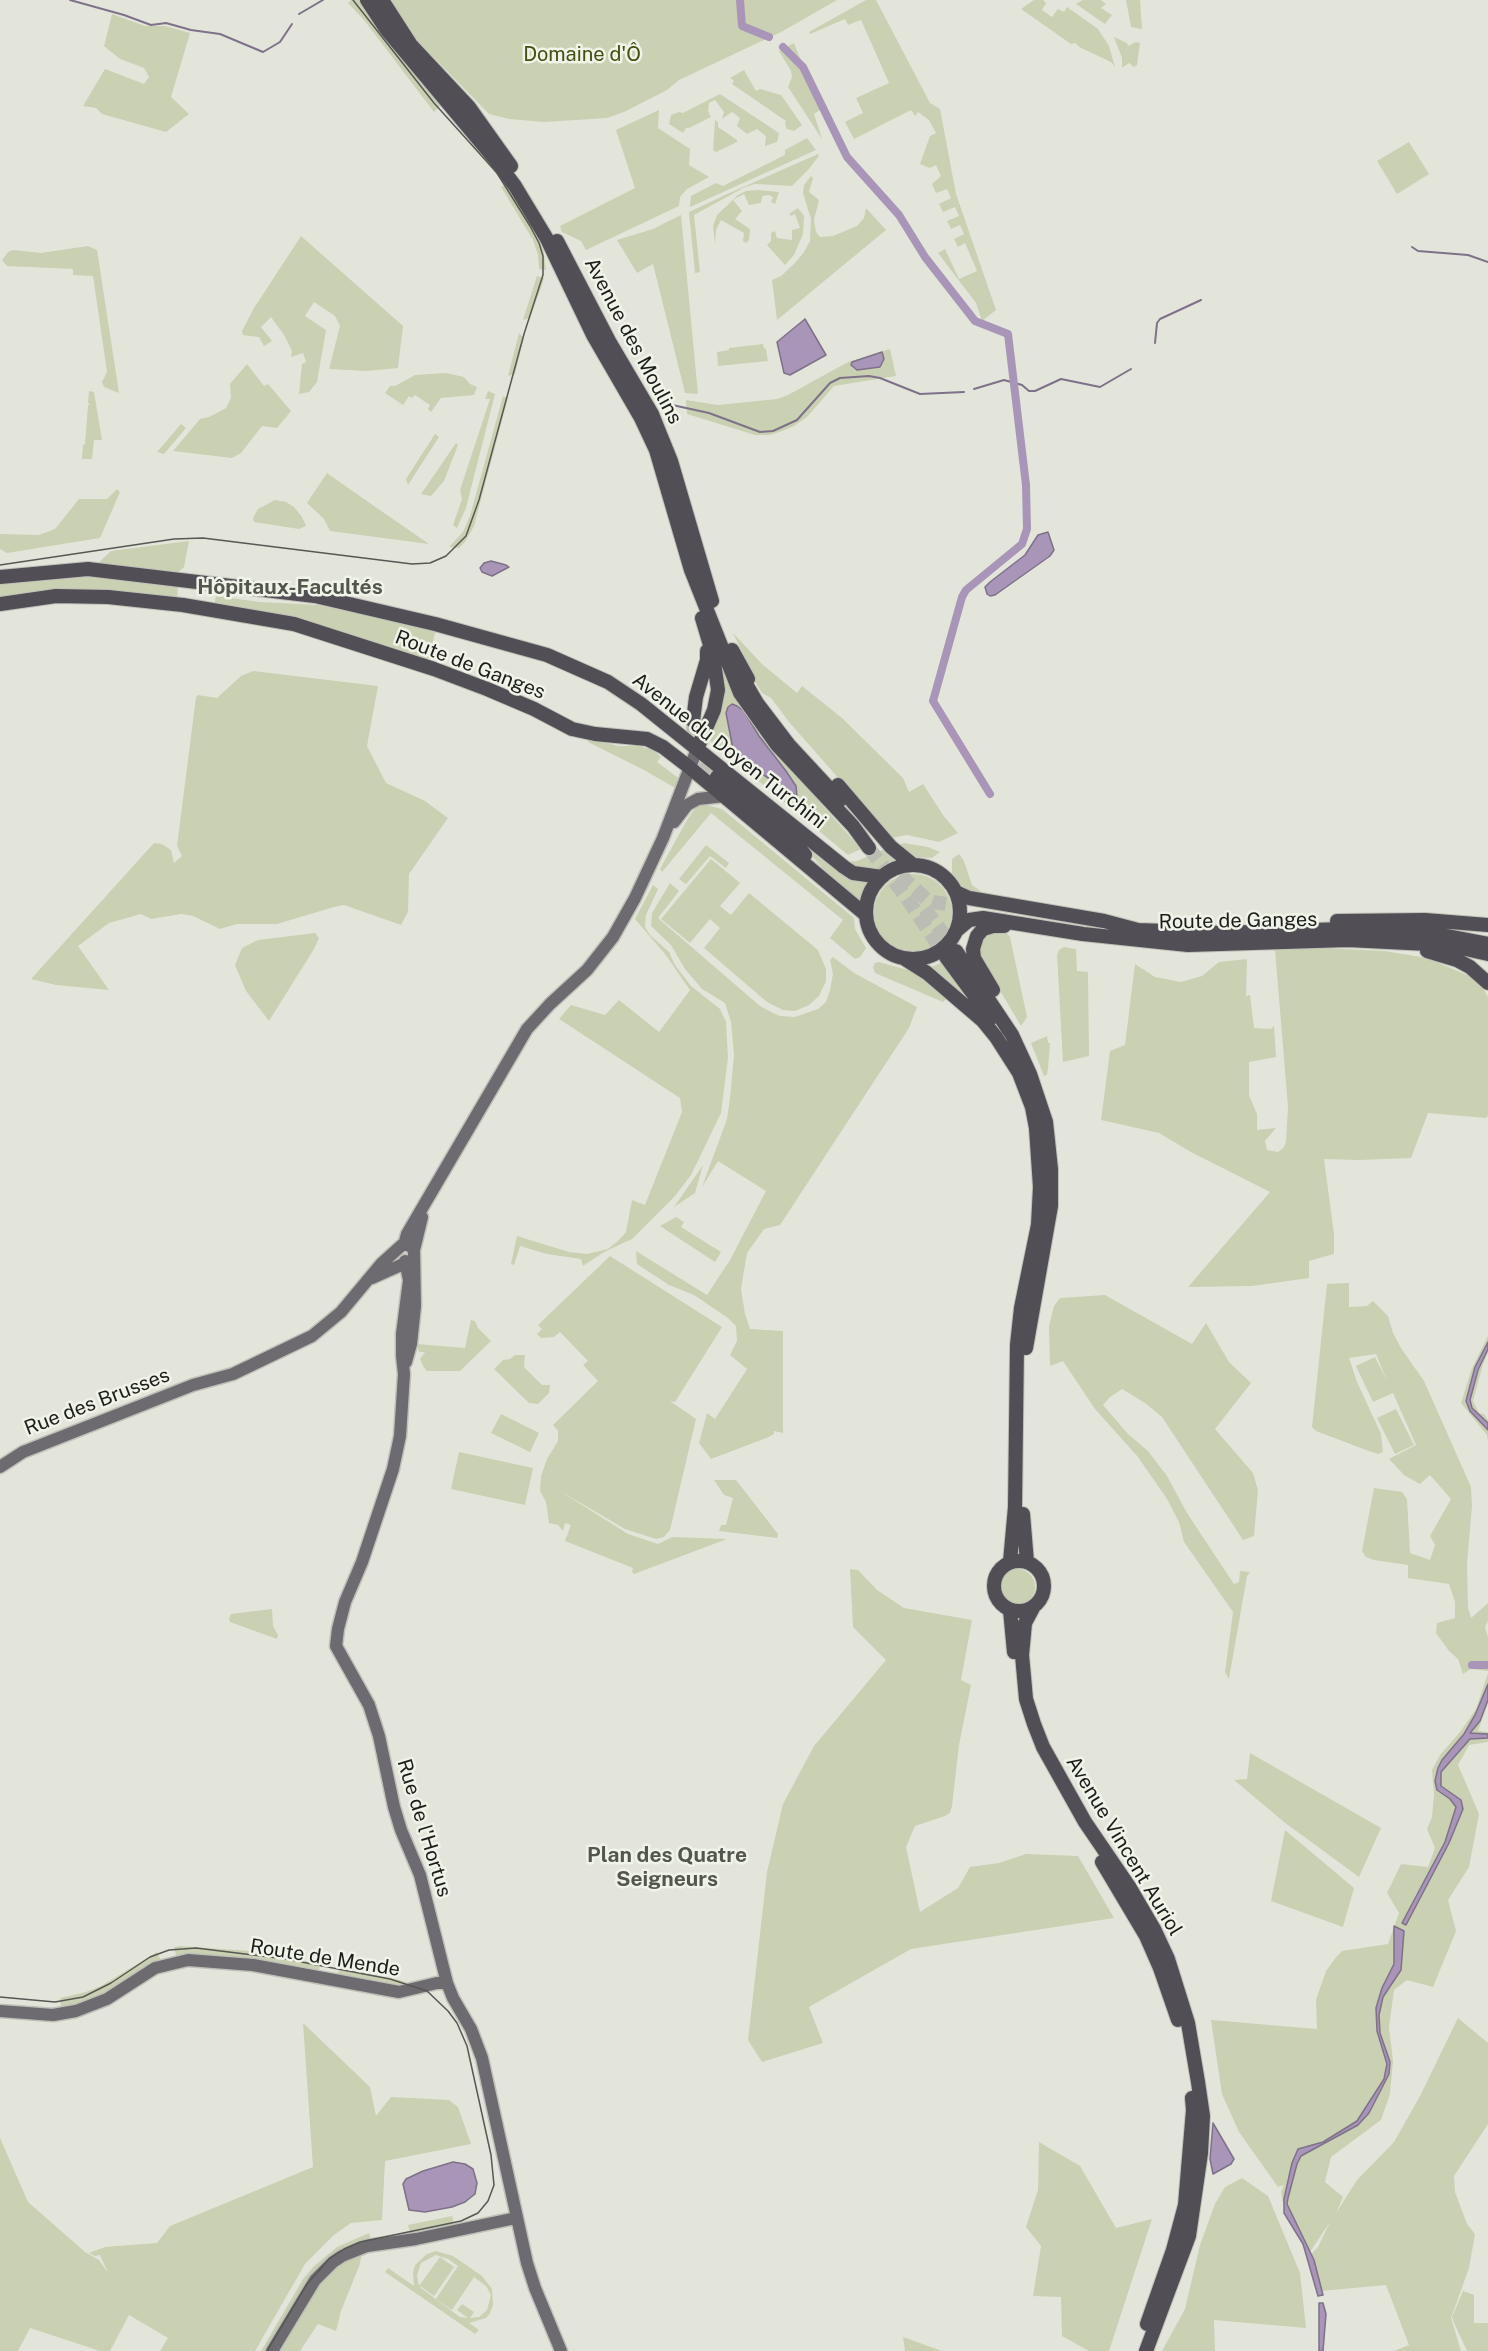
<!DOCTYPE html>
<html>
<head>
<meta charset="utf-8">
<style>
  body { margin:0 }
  canvas { display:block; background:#e3e5db }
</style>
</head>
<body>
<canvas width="1488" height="2351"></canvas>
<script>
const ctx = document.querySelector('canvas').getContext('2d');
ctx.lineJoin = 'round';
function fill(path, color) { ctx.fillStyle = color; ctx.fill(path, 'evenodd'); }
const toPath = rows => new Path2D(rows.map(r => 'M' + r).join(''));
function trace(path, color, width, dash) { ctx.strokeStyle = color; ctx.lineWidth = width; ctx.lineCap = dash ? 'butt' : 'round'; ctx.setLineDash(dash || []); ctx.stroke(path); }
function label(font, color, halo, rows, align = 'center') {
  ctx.font = font + ' "Public Sans",sans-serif'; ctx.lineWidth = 5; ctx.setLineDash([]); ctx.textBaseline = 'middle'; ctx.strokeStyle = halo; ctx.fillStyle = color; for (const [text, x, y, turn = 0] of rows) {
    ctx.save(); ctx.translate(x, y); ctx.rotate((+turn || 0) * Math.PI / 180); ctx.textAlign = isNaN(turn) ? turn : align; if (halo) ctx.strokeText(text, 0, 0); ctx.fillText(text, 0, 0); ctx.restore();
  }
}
fill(toPath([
  [351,0,363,0,441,105,434,112,364,20,348,3],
  [391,0,837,0,783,31,679,80,667,90,624,112,607,118,544,122,509,119,489,114,412,35],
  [866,0,876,0,930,103,940,109,956,194,996,310,982,321,976,303,938,253,945,249,959,279,977,271,965,243,958,247,954,239,964,234,960,225,951,229,947,221,959,216,955,207,943,212,939,204,951,198,947,189,936,193,932,184,941,176,936,165,930,168,920,164,930,136,936,133,929,120,918,112,915,116,911,110,854,139,845,122,863,113,856,98,889,83,861,20,848,25,845,19,810,34,809,32],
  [1034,0,1043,0,1046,3,1042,10,1052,17,1058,9,1064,12,1067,7,1098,29,1109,46,1115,67,1111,62,1081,48,1075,43,1071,44,1021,9],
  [1083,0,1101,0,1106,4,1101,8,1112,15,1105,24,1076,4],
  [1126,0,1140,0,1142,29,1131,27],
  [112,14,145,26,165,26,190,33,171,97,189,114,166,132,102,114,96,108,83,106,105,69,144,84,149,77,144,68,120,59,104,46],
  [1114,37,1127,43,1128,46,1136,42,1140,43,1137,65,1134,67,1129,63,1122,68,1122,58],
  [794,43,820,110,814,114,822,139,788,87,792,77,791,71,779,51],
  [744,70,756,91,760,89,781,95,802,125,794,131,787,129,785,124,786,121,732,84,734,81,730,78],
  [720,94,779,133,777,142,765,146,766,136,757,129,747,134,737,126,740,118,732,112,722,119,724,112,715,100,709,103,708,111,711,117,689,128,686,128,683,133,669,124,671,115,679,112,683,113],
  [659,110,658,128,690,149,689,165,709,177,687,189,680,197,679,206,586,250,581,241,562,232,560,226,635,188,616,130],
  [715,120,718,122,718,127,737,140,737,142,716,152,713,150],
  [807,138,816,150,690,207,691,196,716,183,723,186,785,155,785,150],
  [1409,142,1429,174,1397,194,1377,161],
  [818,154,819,156,808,170,792,186,755,184,745,187,694,215,700,272,695,273,689,212,725,195],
  [811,176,813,178,809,192,819,200,814,220,816,232,820,237,833,236,857,226,864,218,866,208,886,230,777,320,772,280,781,276,795,263,804,252,810,241,811,219,803,193,804,185],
  [505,185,536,232,543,247,546,270,539,269,538,255,533,240,501,187],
  [758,190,779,192,775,204,771,202,773,197,769,195,762,196,761,203,749,205,744,194,733,200,742,211,735,219,750,229,749,240,746,243,743,241,744,233,721,220,716,230,715,244,713,226,717,215,738,195,746,191],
  [798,208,804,216,803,234,794,255,785,265,767,245,771,241,771,233,775,231,777,238,792,240,792,230,800,228,795,214,791,216,789,214],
  [681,215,698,394,685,393,653,264,637,273,617,240,653,229],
  [301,236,403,326,398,368,366,371,329,369,340,326,335,316,314,302,305,316,326,330,317,382,309,392,299,394,302,364,306,362,303,353,291,357,292,351,284,335,271,317,261,327,272,341,264,346,259,337,243,335,242,331,254,308],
  [88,246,97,250,119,393,104,387,102,382,107,372,93,276,73,275,73,269,7,266,2,260,8,252,13,250,41,253],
  [537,276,544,278,541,288,530,318,523,320],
  [519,333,524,338,515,374,508,376],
  [763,344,764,348,766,349,768,361,718,366,717,352,729,350,729,348],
  [890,349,896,376,834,386,807,417,794,426,782,431,770,435,755,435,687,414,686,400,718,405,777,399,788,395,848,362],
  [247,364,264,386,268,384,291,411,277,428,262,426,241,453,232,458,173,451,200,419,209,417,226,408,231,398,230,384],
  [446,373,464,377,470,384,477,387,474,395,441,398,431,412,428,409,430,405,415,395,412,398,409,396,403,405,385,393,390,386,395,386,415,375],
  [89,391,94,392,102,440,94,440,92,459,82,459,83,445,85,444,88,405,90,405,88,403],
  [488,391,495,394,466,508,457,528,453,525,462,499,460,490,490,399,485,399],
  [503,396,508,398,474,526,465,542,459,548,449,547,463,532,470,516],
  [181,424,186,428,164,454,157,452],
  [435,434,439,437,408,485,406,479],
  [456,443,458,445,444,481,431,496,421,494],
  [327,473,361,497,429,544,330,531,324,519,307,503],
  [117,489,120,492,100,538,7,553,0,549,0,534,39,535,55,529,79,499,107,499],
  [275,500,286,502,294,507,302,517,306,526,299,529,254,522,253,518,258,509],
  [189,541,184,567,176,574,96,565,111,551],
  [81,576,114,578,178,587,177,600,0,600,0,584,53,577],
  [216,596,260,602,318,605,436,630,427,664,213,609],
  [733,633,762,664,797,693,802,686,842,718,903,778,909,792,923,784,943,815,958,833,939,842,907,835,891,838,789,722,771,698,762,693,744,663,742,659,744,656],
  [721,665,742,704,786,764,861,849,848,855,709,740,720,711,719,666],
  [744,711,759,736,786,771,797,796,765,776,733,749],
  [253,671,378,686,367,746,386,783,425,801,448,818,409,874,408,912,401,925,344,905,334,907,277,924,237,924,220,929,193,916,181,914,151,919,141,914,109,923,78,946,109,990,56,985,31,979,154,843,162,844,171,850,174,863,182,856,177,846,196,697,198,695,217,698,241,676],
  [590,738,618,746,638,746,653,750,661,757,657,762,681,780,677,789,644,770,588,742],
  [702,804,722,809,854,918,855,929,866,948,860,957,855,959,830,938,843,920,711,813,662,872,660,869,687,820,693,811],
  [791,832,869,880,860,900,824,870],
  [904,843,928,847,940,852,932,858,915,857,907,854,897,846],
  [706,845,729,863,726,868,710,856,686,884,679,879],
  [887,848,898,860,876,870,856,870,848,862,857,861],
  [959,854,964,861,972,885,982,892,1104,916,971,893,965,890,952,873,952,859],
  [711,859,740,883,720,906,731,915,749,893,818,950,826,969,826,981,819,996,809,1005,795,1011,783,1010,767,1002,704,948,720,928,710,919,690,943,661,919],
  '874 913a39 39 0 1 1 78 0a39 39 0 1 1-78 0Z',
  [670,883,679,891,658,918,760,1006,773,1013,780,1016,795,1017,818,1009,826,1002,830,990,833,974,830,960,833,957,854,973,917,1007,909,1028,780,1225,764,1229,747,1253,741,1289,745,1314,750,1329,783,1331,783,1433,774,1431,774,1434,769,1437,711,1459,699,1443,707,1413,715,1419,747,1369,730,1355,737,1341,736,1326,728,1318,694,1295,669,1285,637,1264,636,1251,707,1295,730,1260,766,1191,718,1161,702,1187,727,1119,730,1098,734,1055,731,1022,725,1003,702,989,685,969,671,945,651,926,652,913],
  [653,885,658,889,646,915,645,927,650,935,669,952,675,965,691,986,720,1009,726,1022,728,1058,721,1113,691,1175,675,1196,632,1239,604,1252,583,1266,581,1259,547,1254,520,1246,514,1265,511,1264,517,1236,569,1252,587,1254,608,1249,618,1241,626,1232,632,1200,645,1205,682,1112,680,1098,559,1019,571,1005,605,1015,619,1000,659,1032,690,990,665,954,635,919],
  [1003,929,1010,937,1027,1017,1021,1026,992,977,979,960,979,940,985,934],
  [315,933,319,938,314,949,269,1021,246,991,235,965,242,948,258,940],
  [1064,947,1076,949,1077,971,1088,972,1089,1056,1063,1062,1057,955,1059,950],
  [1319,948,1385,951,1427,958,1469,976,1484,990,1488,997,1488,1116,1486,1118,1428,1113,1411,1158,1359,1160,1324,1159,1334,1234,1334,1254,1309,1261,1309,1278,1252,1286,1188,1287,1270,1192,1191,1152,1159,1133,1101,1120,1110,1051,1125,1045,1135,964,1155,977,1181,982,1202,976,1219,962,1247,959,1246,996,1250,995,1254,1028,1271,1029,1274,1026,1276,1057,1249,1062,1249,1095,1257,1114,1257,1130,1276,1128,1265,1141,1267,1150,1278,1152,1284,1147,1286,1141,1288,1107,1275,950],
  [879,962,915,972,946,999,943,1002,875,973,873,967,875,963],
  [943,962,983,1013,926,969],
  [1047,1036,1048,1043,1050,1043,1048,1069,1047,1075,1044,1076,1031,1043],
  [703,1165,695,1193,674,1207],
  [676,1217,684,1222,681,1227,721,1252,715,1262,660,1226],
  [610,1256,722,1327,675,1402,670,1401,696,1419,670,1530,664,1537,656,1539,625,1529,560,1491,628,1534,658,1544,672,1537,727,1539,634,1574,632,1572,633,1568,565,1541,571,1525,565,1523,563,1531,558,1525,549,1523,546,1502,540,1491,541,1476,547,1459,558,1441,558,1431,553,1425,598,1381,583,1365,588,1361,560,1332,554,1337,541,1338,537,1334,542,1329,538,1325],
  [1349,1283,1349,1307,1367,1306,1373,1301,1388,1316,1393,1333,1401,1348,1424,1381,1471,1487,1472,1506,1467,1564,1468,1608,1471,1618,1488,1603,1488,1621,1485,1627,1488,1637,1488,1671,1471,1669,1463,1674,1458,1659,1449,1651,1436,1633,1437,1623,1455,1618,1455,1602,1449,1584,1408,1578,1408,1565,1374,1560,1366,1557,1362,1551,1374,1488,1402,1492,1407,1499,1410,1553,1430,1560,1435,1545,1430,1536,1451,1499,1430,1475,1420,1484,1404,1475,1389,1459,1416,1445,1393,1393,1373,1402,1356,1366,1375,1357,1387,1381,1376,1354,1349,1358,1357,1382,1381,1434,1383,1452,1378,1454,1366,1450,1316,1431,1312,1427,1327,1284],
  [1105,1295,1192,1344,1206,1323,1229,1362,1251,1383,1215,1429,1253,1473,1258,1490,1254,1536,1243,1540,1162,1417,1145,1403,1122,1389,1109,1398,1103,1405,1128,1434,1148,1451,1167,1476,1187,1513,1234,1584,1239,1582,1240,1571,1250,1572,1247,1576,1229,1679,1225,1672,1233,1612,1184,1542,1179,1522,1167,1499,1138,1457,1095,1409,1063,1361,1050,1366,1049,1326,1054,1306,1060,1298],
  [471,1320,475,1321,478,1328,491,1341,460,1371,427,1371,423,1366,420,1359,425,1352,419,1352,417,1344,465,1348],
  [1488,1336,1488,1353,1483,1364,1473,1401,1479,1413,1484,1414,1488,1420,1488,1442,1487,1435,1461,1403,1472,1368],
  [515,1355,525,1355,524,1367,542,1385,550,1385,549,1393,538,1404,529,1403,494,1369,503,1360,510,1359],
  [1396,1409,1414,1445,1395,1454,1377,1418],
  [501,1414,539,1433,530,1452,491,1433],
  [459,1452,533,1468,525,1505,451,1489],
  [714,1480,736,1480,778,1534,777,1538,719,1531,721,1525,726,1525,733,1498,724,1495],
  '999 1587a18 18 0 1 1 36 0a18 18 0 1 1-36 0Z',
  [850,1569,858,1570,877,1590,904,1608,972,1620,961,1680,971,1685,959,1745,952,1806,950,1813,945,1816,915,1826,906,1847,920,1912,958,1888,970,1867,999,1863,1026,1854,1078,1856,1114,1918,911,1949,809,2007,823,2043,762,2062,748,2040,767,1872,783,1804,814,1746,886,1660,853,1627],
  [272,1609,273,1626,278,1635,277,1639,230,1622,229,1619,231,1614],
  [1488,1673,1488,1703,1478,1731,1488,1732,1488,1742,1469,1745,1458,1765,1479,1814,1469,1867,1448,1900,1456,1931,1433,1987,1407,1980,1394,1990,1389,2027,1393,2061,1390,2094,1381,2120,1331,2157,1325,2182,1343,2197,1336,2213,1357,2180,1394,2142,1420,2096,1458,2018,1488,2043,1488,2124,1454,2176,1455,2192,1467,2224,1475,2234,1469,2268,1451,2318,1461,2351,1394,2351,1409,2345,1386,2285,1321,2291,1308,2257,1318,2247,1330,2222,1308,2255,1283,2204,1281,2192,1284,2185,1278,2187,1239,2132,1222,2094,1211,2020,1317,2029,1316,2000,1326,1971,1337,1956,1342,1951,1388,1944,1399,1913,1387,1893,1401,1864,1428,1867,1435,1848,1427,1829,1432,1817,1434,1794,1432,1770,1440,1755,1460,1732,1476,1709],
  [1250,1753,1381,1828,1359,1877,1284,1822,1234,1780,1247,1779],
  [1285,1830,1354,1888,1343,1927,1271,1901],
  [180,1946,250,1951,320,1964,319,1971,271,1962,186,1953,176,1955,174,1947],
  [157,1952,160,1959,104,1993,77,2004,61,2007,60,1998,86,1992,101,1986],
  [339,1968,399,1980,406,1982,400,1987,338,1975],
  [303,2023,370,2087,376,2116,391,2097,449,2100,458,2107,471,2144,385,2161,382,2220,351,2223,334,2235,305,2264,255,2351,160,2351,168,2338,129,2315,110,2351,100,2351,30,2328,18,2351,0,2351,0,2138,28,2202,85,2252,99,2260,108,2273,100,2255,95,2256,89,2253,105,2247,157,2243,170,2226,313,2167],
  [1039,2142,1080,2166,1116,2228,1152,2219,1109,2351,1089,2351,1062,2336,1061,2297,1033,2296,1041,2246,1026,2227,1038,2190],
  [1242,2178,1268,2196,1300,2273,1306,2328,1214,2320,1215,2351,1162,2351,1185,2309,1200,2245,1215,2204,1225,2187],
  [452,2216,454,2224,410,2233,408,2225],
  [369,2233,372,2243,332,2260,269,2351,261,2351,303,2279,314,2266,337,2247],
  [362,2250,360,2264,341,2311,336,2331,318,2324,300,2351,276,2351,327,2272],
  [436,2251,453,2256,482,2276,492,2289,493,2305,490,2313,486,2318,469,2323,479,2330,475,2334,385,2272,388,2268,414,2286,413,2273,415,2265,427,2254],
  [436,2255,448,2259,458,2266,436,2299,452,2310,474,2277,486,2286,491,2295,487,2310,479,2317,470,2318,474,2312,462,2304,457,2310,468,2318,460,2317,421,2288,420,2286,434,2296,454,2267,440,2257,419,2286,417,2275,421,2263],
  [1463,2291,1474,2295,1474,2323,1488,2323,1488,2351,1467,2351,1454,2323,1452,2317],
  [903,2337,942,2351,905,2351]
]), '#c9d1b2');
const water = toPath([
  [805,319,826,355,790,375,784,373,777,342,805,319],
  [882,352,884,359,880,367,857,370,851,365,852,362,882,352],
  [1048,532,1054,550,1050,556,995,595,990,596,987,594,985,587,990,582,1025,555,1038,535,1048,532],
  [491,561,506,565,509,567,492,576,482,572,480,568,484,563,491,561],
  [732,704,737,706,744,711,759,736,786,771,796,786,797,796,765,776,733,749,726,713,728,707,732,704],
  [1488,1342,1488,1349,1478,1370,1470,1400,1472,1408,1488,1423,1488,1430,1470,1411,1466,1401,1475,1367,1488,1342],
  [1488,1684,1488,1700,1480,1721,1470,1733,1488,1734,1488,1738,1470,1739,1441,1772,1441,1786,1461,1800,1463,1809,1449,1843,1406,1925,1402,1923,1445,1842,1456,1807,1450,1799,1437,1790,1435,1781,1438,1768,1442,1760,1464,1734,1475,1715,1488,1684],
  [1394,1926,1404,1931,1401,1970,1383,1997,1379,2015,1380,2033,1390,2062,1389,2074,1369,2113,1358,2125,1301,2156,1297,2164,1288,2198,1287,2204,1314,2260,1323,2295,1318,2296,1303,2244,1284,2213,1284,2199,1292,2163,1298,2149,1323,2142,1357,2121,1384,2079,1387,2064,1377,2031,1376,2008,1382,1988,1394,1964,1394,1926],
  [1213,2123,1234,2159,1231,2164,1213,2174,1210,2159,1213,2123],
  [453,2162,465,2164,473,2169,477,2183,475,2194,465,2202,452,2207,425,2212,409,2210,403,2184,406,2179,423,2171,453,2162],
  [1323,2303,1326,2314,1323,2351,1319,2351,1319,2303,1323,2303]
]);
fill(water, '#a895b8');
trace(water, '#7e7189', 1.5);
trace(toPath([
  [70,0,124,15,151,25,166,23,191,30,220,34,263,52,280,42,292,24],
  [299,14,323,0],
  [1412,247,1418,251,1468,255,1488,262],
  [1155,343,1157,323,1160,319,1201,300],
  [974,389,1004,380,1022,385,1029,391,1035,391,1061,379,1100,387,1131,369],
  [663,403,709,413,760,432,773,431,797,420,830,383,840,378,869,376,880,378,920,394,964,392]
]), '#7e7189', 2);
trace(toPath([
  [740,0,742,26,769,37],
  [783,47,803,67,847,157,899,215,925,257,975,321,1008,334,1026,485,1027,529,1022,544,966,590,962,597,933,701,990,794],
  [1472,1665,1488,1665]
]), '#a895b8', 8);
trace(toPath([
  [693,721,694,742,698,754,717,777],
  [869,848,906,897,946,957],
  [900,875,926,899,933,902,967,907],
  [925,909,956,951]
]), '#bbbdb4', 14, [14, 7]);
const secondary = toPath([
  [674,822,687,805,698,799,724,796],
  [404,1245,407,1234,527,1029,550,1004,587,970,613,937,635,898,663,838,697,749],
  [405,1261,409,1280,402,1334,402,1356,404,1374,400,1436,393,1469,362,1562,345,1602,338,1629,336,1646,369,1705,379,1736,394,1807,401,1830,420,1875,447,1983,453,1998,471,2029,482,2058,527,2263,535,2288,561,2351],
  [372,1278,410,1261],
  [406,1362,411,1344,415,1306,414,1250,422,1217],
  [0,1467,23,1452,193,1385,233,1374,312,1336,341,1312,381,1264,402,1245,409,1245,414,1250],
  [0,2011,53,2015,76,2011,107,1999,155,1968,188,1960,253,1965,399,1992,437,1983,447,1983],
  [272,2351,315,2280,333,2262,342,2256,367,2246,416,2239,516,2218]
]);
const primary = toPath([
  [367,0,386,29,494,158,515,186,547,239,593,335,641,418,656,450,691,570,740,693,777,745,853,826,869,848],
  [382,0,411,45,469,107,511,166],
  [557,241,609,341,652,414,671,461,712,601],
  [0,577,88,569,315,596,435,624,547,655,608,682,641,704,844,867,853,873,882,877],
  [0,604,56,596,108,597,183,605,294,624,434,669,487,689,534,709,572,729,595,734,647,739,663,747,689,767,866,915],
  [732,650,748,679],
  [739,672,757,703,789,745,840,800],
  [693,721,696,697,707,660,707,651],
  [697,749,714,710,718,690,713,655,702,618],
  [717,777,791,838,805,855],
  [838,785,891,847,912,864],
  '866 912a47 47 0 1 1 94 0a47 47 0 1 1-94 0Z',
  [956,892,969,898,1104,921,1138,930,1222,933,1343,929,1441,935,1488,944],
  [1337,921,1425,920,1488,925],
  [957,930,969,920,983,918,1083,934,1188,945,1348,940,1448,945,1488,954],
  [956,951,1012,1035,1030,1074,1046,1122,1051,1169,1051,1206,1026,1348],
  [1427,951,1457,960,1470,967,1488,983],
  [946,957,991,1018],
  [905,959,927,973,983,1021,996,1037,1019,1073,1032,1107,1036,1128,1040,1187,1038,1225,1021,1308,1017,1345,1015,1507,1010,1562],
  [993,990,974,958,973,949,977,936,983,929,993,926,1004,926],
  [1023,1514,1027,1562],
  '994 1586a25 25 0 1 1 50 0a25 25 0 1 1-50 0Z',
  [1034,1606,1025,1623,1022,1655,1026,1699,1034,1724,1043,1747,1085,1822,1130,1888,1154,1929,1168,1959,1188,2023,1198,2082,1203,2116,1201,2153,1189,2236,1146,2351],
  [1010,1610,1014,1652],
  [1102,1862,1146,1936,1160,1968,1178,2020],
  [1147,2324,1173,2250,1185,2205,1193,2110,1192,2098]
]);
trace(secondary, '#bfc1b8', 15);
trace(primary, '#bfc1b8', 16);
trace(secondary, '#6d6a70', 12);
trace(primary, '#524e55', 14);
trace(toPath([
  [0,565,174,539,203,538,412,564,430,563,446,556,466,536,479,500,524,334,543,275,543,256,539,243,530,226,497,173,434,103,353,0],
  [0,1997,55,2002,83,1997,111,1983,150,1957,169,1950,196,1948,286,1959,390,1979,427,1991,448,2011,457,2023,467,2046,491,2155,494,2185,488,2201,478,2213,461,2221,360,2242,344,2249,329,2259,307,2284,267,2351]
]), '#575853', 1.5);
label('20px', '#444f11', '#f0f3e8', [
  ["Domaine d'Ô",582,55]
]);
label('20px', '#1c1d1a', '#f0f3e8', [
  ["Avenue des Moulins",633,341,62],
  ["Route de Ganges",470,665,21],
  ["Avenue du Doyen Turchini",729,751,38],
  ["Route de Ganges",1238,921,-1],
  ["Rue des Brusses",97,1402,-21],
  ["Rue de l'Hortus",424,1828,73],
  ["Avenue Vincent Auriol",1124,1846,59],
  ["Route de Mende",325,1958,9]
]);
label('bold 21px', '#53564d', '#f0f3e8', [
  ["Hôpitaux-Facultés",290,588],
  ["Plan des Quatre",667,1856],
  ["Seigneurs",667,1880]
]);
</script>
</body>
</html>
